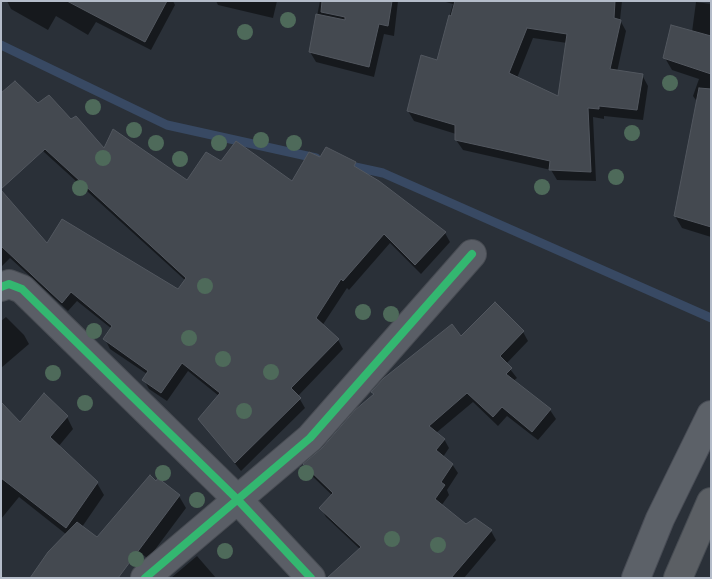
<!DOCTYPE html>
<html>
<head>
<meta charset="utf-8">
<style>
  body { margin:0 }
  #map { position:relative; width:712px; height:579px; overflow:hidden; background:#2a3038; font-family:"Archivo Narrow",sans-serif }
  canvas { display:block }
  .frame { position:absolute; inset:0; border:2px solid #b4bcc9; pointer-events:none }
</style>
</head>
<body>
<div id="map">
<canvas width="712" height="579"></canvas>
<div class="frame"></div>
</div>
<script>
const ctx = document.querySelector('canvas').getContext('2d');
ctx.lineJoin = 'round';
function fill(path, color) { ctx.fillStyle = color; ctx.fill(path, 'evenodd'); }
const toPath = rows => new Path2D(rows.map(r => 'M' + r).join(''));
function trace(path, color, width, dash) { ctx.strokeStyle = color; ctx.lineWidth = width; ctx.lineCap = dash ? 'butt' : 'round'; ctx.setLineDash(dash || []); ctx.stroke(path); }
fill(toPath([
  [7,1,173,1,175,5,151,50,96,22,88,35,56,16,48,30,11,9],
  [216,1,277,1,273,18,218,5],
  [320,1,398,1,394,36,384,34,374,77,316,62,310,52],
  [442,1,622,1,620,20,626,31,617,72,642,75,648,86,643,120,604,116,604,119,593,117,596,181,557,180,551,170,463,150,456,140,456,134,414,121,408,111,437,61,453,4],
  [533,38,567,43,559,98,517,78],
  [696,2,711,4,711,237,682,228,675,216,698,103,693,96,699,79,672,70,665,58,692,32],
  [39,143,105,150,188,181,221,163,293,183,320,158,355,163,360,172,445,233,450,242,421,274,390,243,349,290,347,288,322,326,338,340,343,349,298,396,305,408,241,471,199,419,219,396,188,371,167,401,149,389,144,380,147,374,110,349,105,339,112,329,77,301,68,311,10,258,1,267,1,191,48,245,179,290,186,281,44,152],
  [6,317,24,335,29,344,1,368,1,321],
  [523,332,528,341,506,364,517,378,513,381,550,410,556,419,538,440,507,416,498,426,473,402,436,433,444,439,449,448,443,457,452,464,458,473,447,490,449,495,441,506,466,526,475,519,491,531,496,540,464,578,343,578,361,550,326,517,321,508,333,496,310,474,305,465,461,338],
  [1,404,20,424,67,417,73,429,58,447,97,483,104,495,82,527,97,539,156,483,179,496,186,508,148,559,140,552,115,578,67,535,19,497,1,519],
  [197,556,216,578,171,578]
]), '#0007');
trace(toPath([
  [1,45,167,125,316,158],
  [346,165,383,173,711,318]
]), '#384963', 9);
const building = toPath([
  [67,1,167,1,145,42,67,1],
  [322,1,392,1,388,26,379,24,369,67,309,52,316,14,345,20,345,17,321,12,322,1],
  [455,1,615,1,614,18,621,20,610,69,643,74,637,110,599,106,599,109,588,108,591,172,549,170,550,161,455,140,455,125,407,111,421,55,437,60,449,15,451,16,455,1],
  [527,28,567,34,558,96,509,73,527,28],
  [671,25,711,36,711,74,663,58,671,25],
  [15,81,38,103,49,95,71,119,76,116,104,148,113,129,187,180,206,152,221,161,236,141,292,181,309,152,320,157,326,147,356,162,354,166,379,181,446,232,415,265,384,234,343,281,341,279,316,318,339,339,291,388,301,398,235,463,198,419,220,393,182,363,161,393,142,380,148,371,103,339,112,326,71,292,62,303,1,246,1,190,47,243,62,219,178,289,186,278,45,149,1,189,1,93,15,81],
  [699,88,711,89,711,227,674,216,699,88],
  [495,302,524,331,500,356,512,368,506,374,551,409,532,432,502,407,493,417,467,393,429,426,445,439,436,450,453,464,441,482,445,485,435,499,466,524,475,518,492,530,451,578,327,578,361,547,319,508,333,493,303,464,322,448,355,410,374,394,371,392,384,378,452,324,461,336,495,302],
  [44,393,68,416,50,437,98,482,66,528,1,478,1,402,20,422,44,393],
  [150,475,156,481,158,478,180,495,118,578,30,578,48,552,77,522,97,537,150,475]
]);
fill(building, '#444950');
trace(building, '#52575f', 1);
const minor = toPath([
  [1,287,9,284,22,289,238,500,311,578],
  [145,578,310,438,472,254]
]);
const primary = toPath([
  [636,578,660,519,711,415]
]);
const trunk = toPath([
  [678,578,711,502]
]);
trace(minor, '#484c53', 30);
trace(primary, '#484c55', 30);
trace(trunk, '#474c53', 30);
trace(minor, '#5a5e66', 28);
trace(primary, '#5c6168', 28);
trace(trunk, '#5b5f64', 28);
trace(toPath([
  [1,287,9,284,22,289,238,500,311,578],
  [145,578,310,438,472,254]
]), '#33b770', 8);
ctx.fillStyle = '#4e6a5a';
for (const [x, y] of [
  [288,20],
  [245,32],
  [670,83],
  [93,107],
  [134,130],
  [632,133],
  [261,140],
  [156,143],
  [219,143],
  [294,143],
  [103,158],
  [180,159],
  [616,177],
  [542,187],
  [80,188],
  [205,286],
  [363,312],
  [391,314],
  [94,331],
  [189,338],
  [223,359],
  [271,372],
  [53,373],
  [85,403],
  [244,411],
  [163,473],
  [306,473],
  [197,500],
  [392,539],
  [438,545],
  [225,551],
  [136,559]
]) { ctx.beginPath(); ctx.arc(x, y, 8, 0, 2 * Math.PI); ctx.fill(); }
</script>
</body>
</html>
